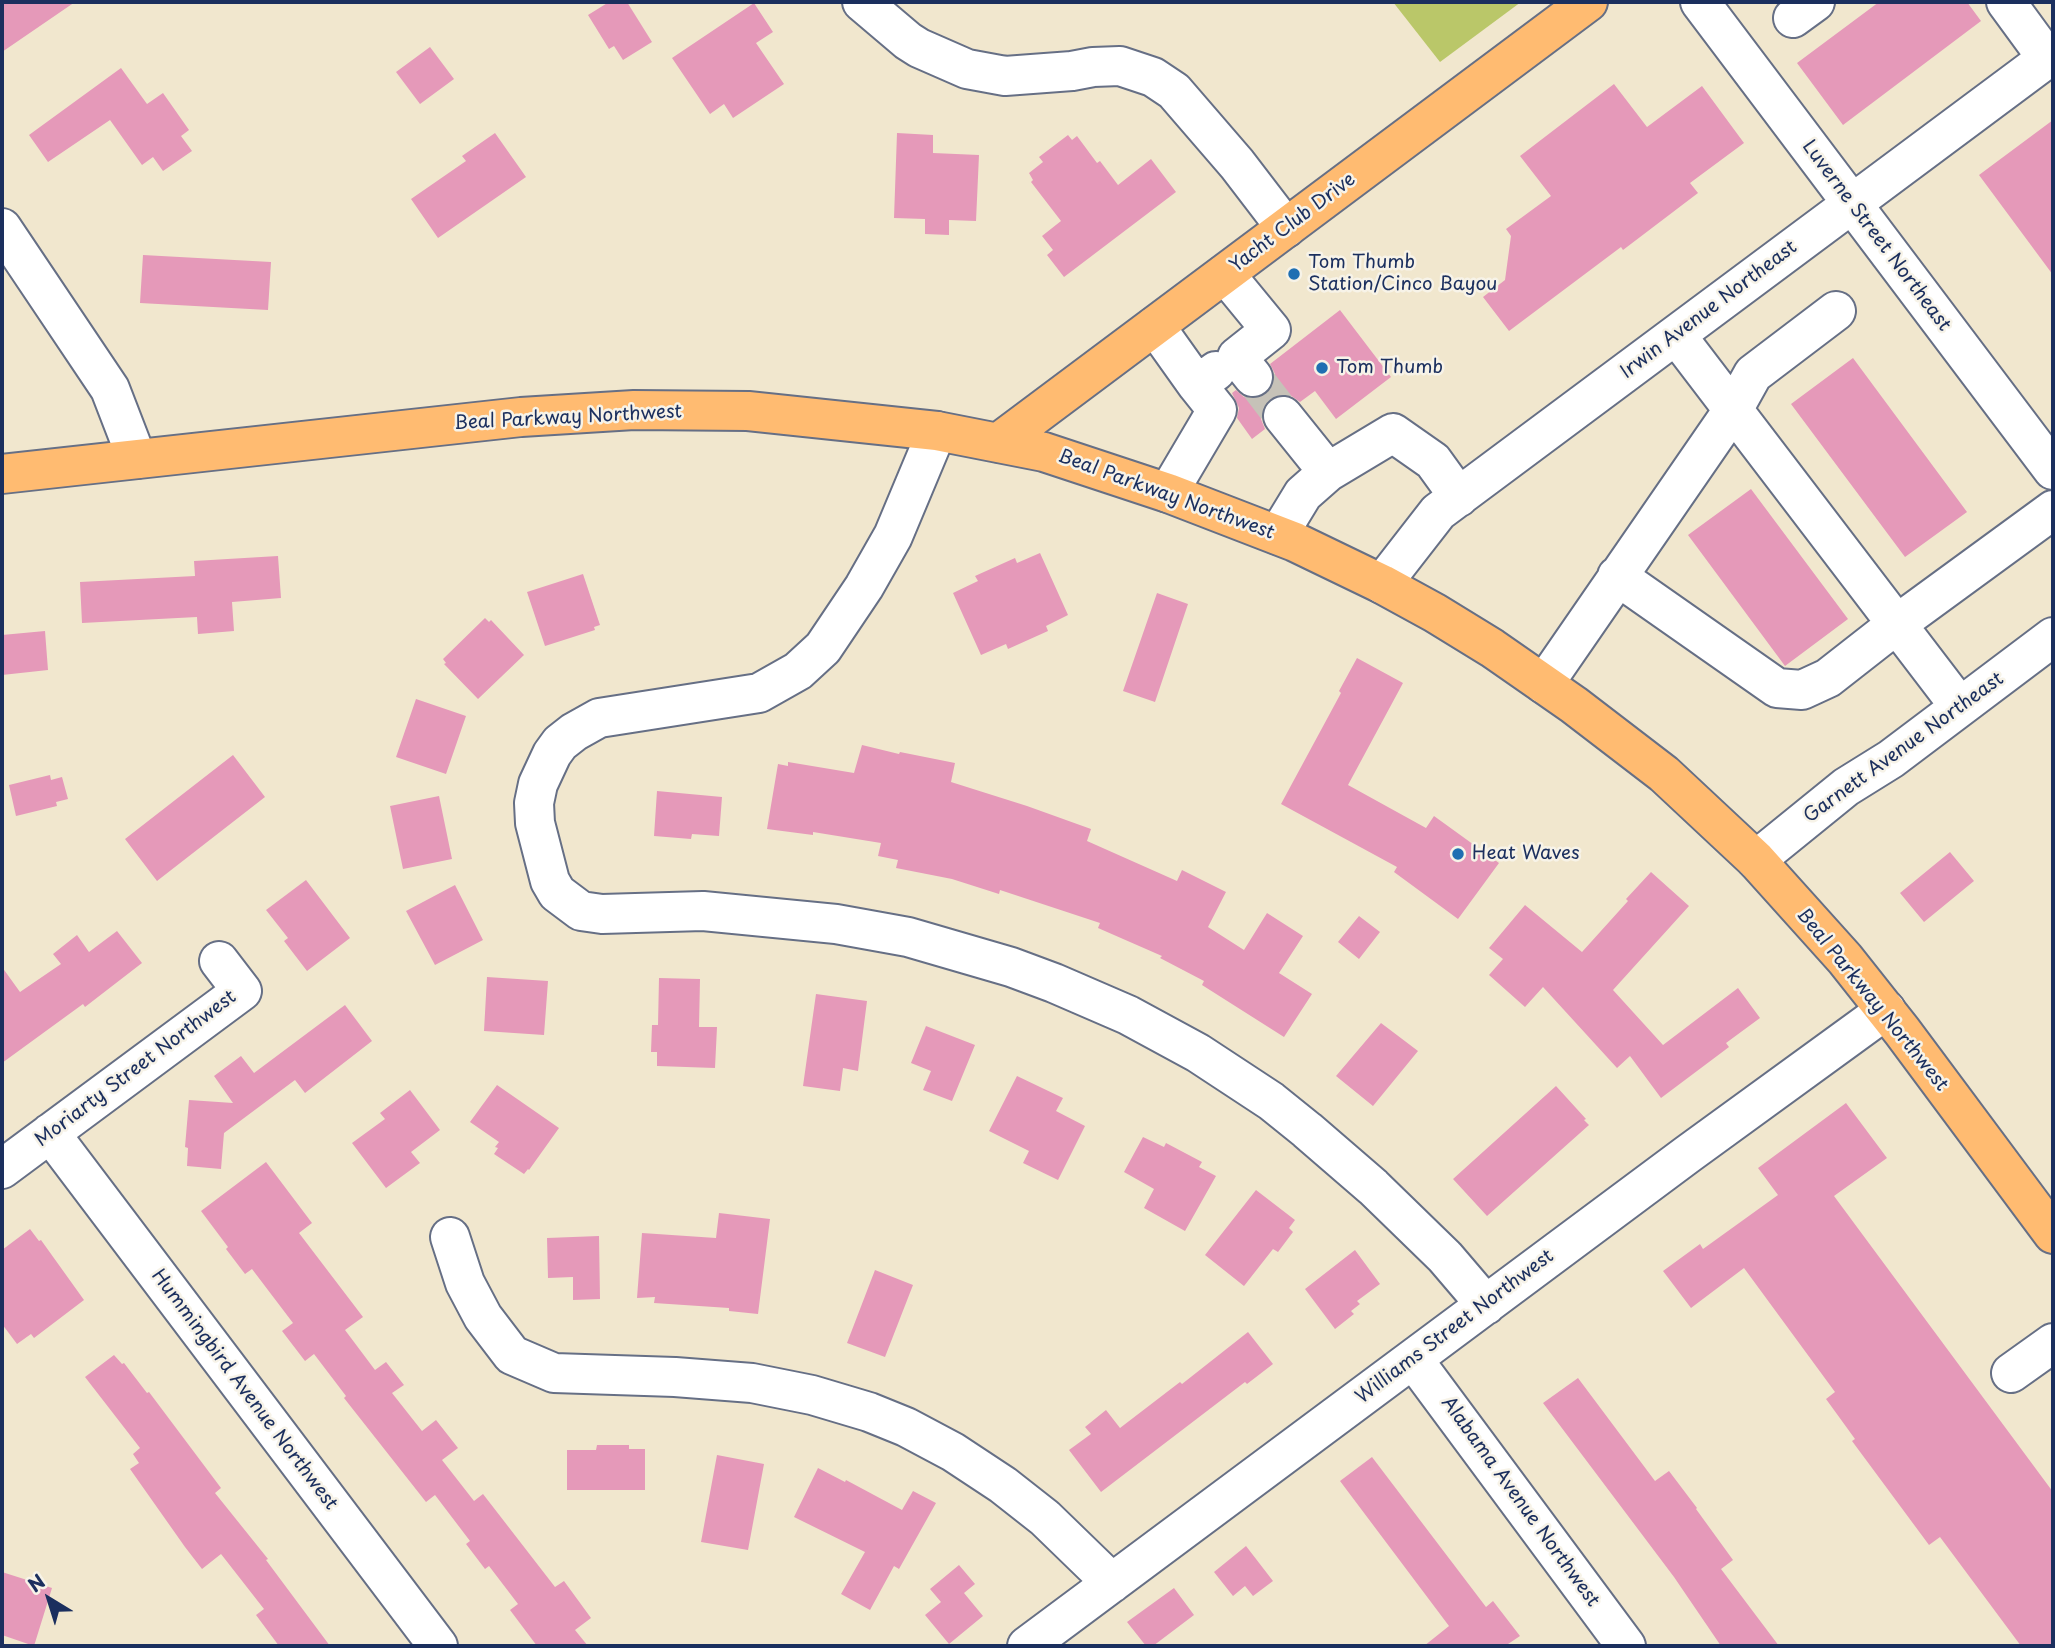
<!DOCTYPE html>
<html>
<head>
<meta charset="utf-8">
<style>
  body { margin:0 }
  #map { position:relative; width:2055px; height:1648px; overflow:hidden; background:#f1e7ce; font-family:"Playpen Sans",sans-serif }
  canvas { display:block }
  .frame { position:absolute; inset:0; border:4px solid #1b2f5e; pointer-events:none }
  .north { position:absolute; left:14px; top:1564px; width:70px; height:70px; -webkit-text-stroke:5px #f7f3e8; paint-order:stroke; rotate:322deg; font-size:19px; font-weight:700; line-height:28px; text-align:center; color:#1b2f5e }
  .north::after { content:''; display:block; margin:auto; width:24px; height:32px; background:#1b2f5e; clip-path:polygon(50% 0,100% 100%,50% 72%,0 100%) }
</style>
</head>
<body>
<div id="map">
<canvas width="2055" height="1648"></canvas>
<div class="frame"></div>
<div class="north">N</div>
</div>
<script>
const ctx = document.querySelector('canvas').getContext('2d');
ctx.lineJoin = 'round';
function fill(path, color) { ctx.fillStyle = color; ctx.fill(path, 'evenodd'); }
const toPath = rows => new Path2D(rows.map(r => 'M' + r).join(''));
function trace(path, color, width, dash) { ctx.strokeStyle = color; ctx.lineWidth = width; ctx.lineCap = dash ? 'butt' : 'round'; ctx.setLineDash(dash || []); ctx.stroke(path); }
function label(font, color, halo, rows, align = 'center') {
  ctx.font = font + ' "Playpen Sans",sans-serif'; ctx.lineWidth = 5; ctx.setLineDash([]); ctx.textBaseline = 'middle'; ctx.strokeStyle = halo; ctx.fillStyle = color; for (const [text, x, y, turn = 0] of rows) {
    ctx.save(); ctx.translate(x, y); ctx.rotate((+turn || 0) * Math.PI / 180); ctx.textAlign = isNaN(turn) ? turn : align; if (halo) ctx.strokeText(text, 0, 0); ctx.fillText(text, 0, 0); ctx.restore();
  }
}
fill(toPath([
  [1393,2,1521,2,1440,62]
]), '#bac769');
fill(toPath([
  [2,2,75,2,2,52],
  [609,2,627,2,652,42,623,60,614,46,609,49,588,15],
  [1879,2,1967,2,1981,21,1843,125,1797,63],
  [754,3,773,32,756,43,784,84,733,118,724,104,710,114,672,58],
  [430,47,454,79,420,104,396,72],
  [121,68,147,104,163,93,189,130,181,136,192,151,163,171,153,157,142,165,110,120,48,162,29,135],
  [1614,84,1647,127,1702,86,1744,143,1690,183,1698,193,1623,250,1621,247,1509,331,1483,297,1505,280,1511,236,1506,229,1551,196,1520,156],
  [2053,120,2053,275,1979,175],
  [495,133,526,177,438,238,411,199,466,161,462,156],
  [897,133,933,135,933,153,979,155,976,221,949,220,949,235,925,234,925,219,894,218],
  [1068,135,1072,140,1077,136,1097,163,1100,161,1118,185,1151,159,1176,192,1064,277,1047,255,1053,250,1042,236,1061,221,1031,182,1033,180,1029,173,1043,162,1039,157],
  [143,255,271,262,268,310,140,303],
  [1340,310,1391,377,1336,419,1315,391,1300,402,1290,395,1280,394,1270,399,1262,409,1261,419,1265,429,1252,439,1237,418,1239,408,1232,393,1236,390,1244,397,1256,399,1266,394,1274,384,1275,374,1270,364],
  [1853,358,1967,512,1905,557,1791,404],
  [1751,489,1848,619,1785,666,1688,535],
  [1040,553,1068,615,1046,626,1048,631,1008,649,1006,644,981,655,953,593,978,581,975,576,1015,558,1017,563],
  [278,556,281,598,232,602,234,631,198,634,197,617,82,623,80,582,195,576,194,561],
  [583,574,600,625,594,627,595,630,545,646,527,592],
  [1157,593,1188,604,1155,702,1123,691],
  [485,618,489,622,491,620,524,655,478,699,444,664,446,663,443,659],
  [45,631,48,670,2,675,2,635],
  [1357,658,1403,683,1348,785,1426,828,1434,816,1499,863,1458,919,1394,872,1397,867,1281,804,1341,693,1339,691],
  [416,699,466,716,446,774,396,757],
  [862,745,899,754,900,752,955,763,951,782,1027,806,1091,829,1087,841,1177,881,1182,870,1226,892,1208,927,1244,950,1267,913,1303,936,1279,973,1312,994,1284,1037,1202,985,1204,981,1160,958,1162,956,1098,928,1100,923,1000,890,999,894,952,879,896,868,898,860,878,856,881,843,813,832,813,835,767,829,778,764,788,766,788,762,854,773],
  [233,755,265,797,157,881,125,839],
  [50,775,51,780,62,777,68,799,56,802,57,806,16,816,9,785],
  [657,791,722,797,719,836,692,834,691,839,654,836],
  [439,796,452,859,403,869,390,806],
  [1950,852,1974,881,1924,922,1900,893],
  [1651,872,1689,906,1613,990,1663,1045,1738,988,1760,1018,1726,1043,1729,1047,1661,1098,1630,1056,1617,1068,1543,987,1525,1007,1489,975,1503,959,1489,948,1525,905,1582,952,1628,901,1626,899],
  [306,880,350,938,307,971,284,941,288,938,266,910],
  [455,885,483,940,435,965,406,911],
  [1359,916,1380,932,1359,959,1338,942],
  [117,931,142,963,85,1007,83,1004,2,1063,2,967,20,992,61,964,53,954,77,935,89,952],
  [487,977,548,981,544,1035,484,1031],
  [659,978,700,979,699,1027,717,1027,715,1068,657,1066,657,1052,651,1052,652,1025,658,1025],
  [816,994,867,1001,858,1071,843,1068,840,1091,803,1086],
  [345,1005,372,1041,305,1093,295,1080,224,1133,221,1169,187,1166,188,1148,185,1147,189,1100,233,1103,214,1076,241,1056,254,1073],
  [1381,1023,1418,1051,1373,1106,1336,1076],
  [926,1026,975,1045,952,1101,923,1090,931,1071,911,1063],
  [1017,1076,1063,1098,1056,1111,1085,1126,1058,1180,1023,1163,1029,1151,989,1131],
  [497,1085,559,1128,529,1170,528,1169,524,1174,494,1154,498,1148,495,1147,499,1142,470,1122],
  [1556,1086,1586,1119,1584,1120,1589,1125,1487,1216,1453,1179],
  [410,1090,440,1130,411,1152,420,1163,386,1188,352,1143,385,1119,380,1113],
  [1846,1103,1887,1158,1834,1196,2053,1492,2053,1646,2021,1646,1940,1537,1929,1545,1852,1441,1855,1439,1826,1399,1835,1392,1744,1268,1691,1308,1663,1271,1700,1244,1703,1249,1778,1195,1758,1168],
  [1143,1137,1164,1147,1166,1143,1202,1162,1199,1167,1216,1176,1185,1231,1144,1208,1154,1189,1124,1172],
  [266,1162,312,1223,299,1233,363,1317,345,1330,375,1370,386,1362,404,1385,392,1393,422,1431,436,1420,458,1448,442,1460,474,1501,483,1494,555,1587,564,1581,591,1618,575,1630,588,1646,537,1646,510,1610,518,1604,489,1566,485,1569,466,1544,470,1541,435,1495,426,1502,344,1398,346,1396,314,1354,305,1361,282,1331,293,1323,252,1269,245,1274,226,1249,228,1247,201,1211],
  [1256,1190,1295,1220,1289,1228,1293,1232,1278,1252,1273,1249,1244,1286,1205,1255],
  [719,1213,770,1219,758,1314,729,1311,729,1308,654,1303,655,1297,637,1298,642,1233,716,1238],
  [30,1229,39,1241,41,1240,84,1300,34,1338,31,1334,17,1344,2,1324,2,1250],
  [599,1236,600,1299,573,1300,573,1277,548,1278,547,1238],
  [1355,1250,1380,1284,1357,1301,1360,1304,1351,1311,1354,1314,1335,1329,1305,1289],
  [875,1270,913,1285,885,1357,847,1343],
  [1248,1332,1273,1364,1247,1384,1245,1382,1101,1492,1069,1450,1091,1434,1085,1427,1106,1410,1120,1428,1180,1382,1182,1384],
  [114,1355,122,1364,124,1363,147,1393,149,1392,221,1488,215,1493,268,1559,266,1560,330,1646,279,1646,256,1615,264,1609,221,1554,202,1569,185,1547,130,1469,139,1463,133,1454,140,1448,85,1377],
  [1578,1378,1655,1481,1669,1471,1697,1508,1696,1509,1733,1560,1721,1569,1779,1646,1721,1646,1674,1577,1543,1403],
  [597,1445,629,1445,629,1449,645,1449,645,1490,567,1490,567,1450,596,1450],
  [717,1455,764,1464,748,1550,701,1542],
  [1372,1457,1486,1607,1493,1601,1520,1636,1505,1646,1424,1646,1449,1626,1340,1481],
  [818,1468,845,1482,846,1480,902,1510,913,1491,936,1503,899,1569,894,1566,870,1610,841,1594,865,1552,794,1517],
  [1246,1546,1273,1581,1253,1596,1245,1586,1233,1596,1214,1572],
  [959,1565,975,1584,964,1593,983,1616,949,1644,925,1615,941,1602,930,1589],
  [2,1572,52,1588,34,1646,2,1635],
  [1174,1588,1194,1615,1153,1646,1146,1646,1127,1622]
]), '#e599b9');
trace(toPath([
  [1253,377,1283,416]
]), '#c6c2b8', 38, [38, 19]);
const minor = toPath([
  [862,2,908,41,919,48,967,69,1005,76,1072,71,1093,67,1120,66,1153,77,1174,91,1237,164,1286,228],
  [1700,2,2053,470],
  [2006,2,2047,58],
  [1793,18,1815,2],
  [2,228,110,389,137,459],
  [1225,274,1271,330,1237,357,1253,377],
  [1155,326,1197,385,1216,371],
  [1676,335,1960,707],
  [1283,416,1328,472,1393,433,1433,461,1459,497],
  [937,431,893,536,864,587,823,648,798,671,759,693,599,718,574,732,560,743,552,754,538,784,534,803,535,823,550,881,557,893,581,911,602,914,703,911,836,924,908,937,1011,967,1054,983,1128,1015,1198,1053,1271,1101,1307,1130,1373,1187,1445,1257,1486,1305],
  [1168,493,1217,410,1197,385],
  [1278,535,1303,494,1328,472],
  [1617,576,1777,688,1802,690,1828,678,1897,624,2053,510],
  [1382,584,1438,512,2053,54],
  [1544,684,1733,410,1753,374,1836,311],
  [1756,860,1846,787,1891,759,2053,637],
  [50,1133,438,1646],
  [2,1169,242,991,219,961],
  [450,1237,465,1283,483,1317,512,1355,554,1373,675,1377,752,1383,812,1395,869,1412,906,1427,953,1452,1003,1485,1045,1518,1112,1583],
  [1413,1359,1626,1646],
  [2011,1373,2053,1343],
  [1027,1646,1688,1154,1886,1010]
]);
const major = toPath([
  [998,443,1588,2],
  [2,474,521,417,634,410,748,411,937,431,1044,452,1168,493,1295,542,1382,584,1435,613,1492,648,1574,705,1664,774,1756,860,1845,959,1902,1031,2053,1234]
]);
trace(minor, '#666f85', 42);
trace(major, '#666f85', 42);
trace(minor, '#fff', 38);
trace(major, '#ffbb71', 38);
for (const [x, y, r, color] of [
  [1294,274,7,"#1f6fb2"],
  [1322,368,7,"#1f6fb2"],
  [1458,854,7,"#1f6fb2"]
]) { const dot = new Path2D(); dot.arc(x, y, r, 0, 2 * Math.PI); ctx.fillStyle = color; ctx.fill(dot); trace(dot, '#f7f3e8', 2.5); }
label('19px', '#1b2f5e', '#f7f3e8', [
  ["Yacht Club Drive",1293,223,-37],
  ["Luverne Street Northeast",1876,236,53],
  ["Irwin Avenue Northeast",1709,310,-37],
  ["Beal Parkway Northwest",568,418,-3],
  ["Beal Parkway Northwest",1166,495,20],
  ["Garnett Avenue Northeast",1904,748,-36],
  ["Beal Parkway Northwest",1872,1000,51],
  ["Moriarty Street Northwest",136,1069,-37],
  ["Williams Street Northwest",1455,1327,-37],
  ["Hummingbird Avenue Northwest",244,1390,53],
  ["Alabama Avenue Northwest",1520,1502,54]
]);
label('19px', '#1b2f5e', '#f7f3e8', [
  ["Tom Thumb",1308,263],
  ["Station/Cinco Bayou",1308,285],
  ["Tom Thumb",1336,368],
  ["Heat Waves",1472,854]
], 'left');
</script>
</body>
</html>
